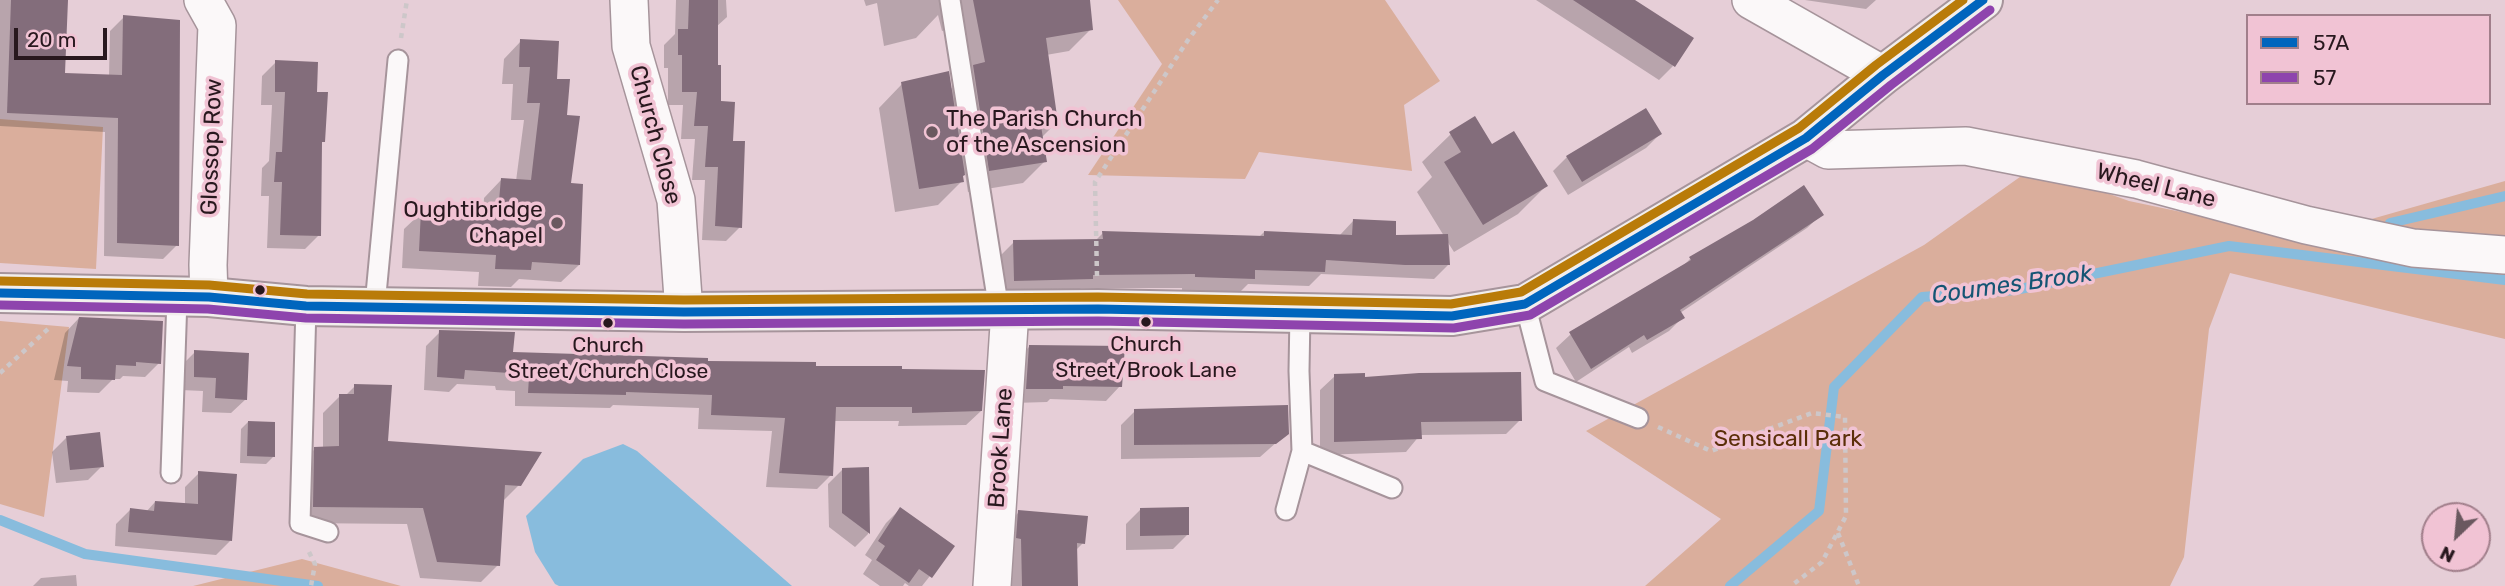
<!DOCTYPE html>
<html>
<head>
<meta charset="utf-8">
<style>
  body { margin:0 }
  #map { position:relative; width:2505px; height:586px; overflow:hidden; background:#e6ced7; font-family:Rubik,sans-serif }
  canvas { display:block }
  .legend { position:absolute; left:2246px; top:14px; width:245px; height:91px; box-sizing:border-box; background:#f1c3d4; border:2px solid #a17f8b; margin:0; padding:9px 12px; list-style:none; font-size:21px; color:#28181e }
  .legend li { display:flex; align-items:center; gap:14px; height:35px }
  .legend b { width:35px; border:2px solid #a17f8b }
  .north { position:absolute; left:2421px; top:502px; width:70px; height:70px; box-sizing:border-box; background:#f1c3d4; border:2px solid #a17f8b; border-radius:50%; rotate:206deg; font-size:19px; font-weight:700; line-height:28px; text-align:center; color:#28181e }
  .north::after { content:''; display:block; margin:auto; width:24px; height:32px; background:#6a585f; clip-path:polygon(50% 0,100% 100%,50% 72%,0 100%) }
  .scale { position:absolute; left:14px; top:28px; width:93px; height:32px; box-sizing:border-box; border:4px solid #28181e; border-top:0; padding-left:9px; font-size:21px; line-height:24px; white-space:nowrap; color:#28181e; -webkit-text-stroke:5px #f1c3d4; paint-order:stroke }
</style>
</head>
<body>
<div id="map">
<canvas width="2505" height="586"></canvas>
<ul class="legend">
<li><b style="height:9px;background:#0065bd"></b>57A</li>
<li><b style="height:9px;background:#8e44ad"></b>57</li>
</ul>
<div class="north">N</div>
<div class="scale">20 m</div>
</div>
<script>
const ctx = document.querySelector('canvas').getContext('2d');
ctx.lineJoin = 'round';
function fill(path, color) { ctx.fillStyle = color; ctx.fill(path, 'evenodd'); }
const toPath = rows => new Path2D(rows.map(r => 'M' + r).join(''));
function trace(path, color, width, dash) { ctx.strokeStyle = color; ctx.lineWidth = width; ctx.lineCap = dash ? 'butt' : 'round'; ctx.setLineDash(dash || []); ctx.stroke(path); }
function label(font, color, halo, rows, align = 'center') {
  ctx.font = font + ' Rubik,sans-serif'; ctx.lineWidth = 7; ctx.setLineDash([]); ctx.textBaseline = 'middle'; ctx.strokeStyle = halo; ctx.fillStyle = color; for (const [text, x, y, turn = 0] of rows) {
    ctx.save(); ctx.translate(x, y); ctx.rotate((+turn || 0) * Math.PI / 180); ctx.textAlign = isNaN(turn) ? turn : align; if (halo) ctx.strokeText(text, 0, 0); ctx.fillText(text, 0, 0); ctx.restore();
  }
}
fill(toPath([
  [1118,0,1385,0,1440,81,1404,105,1412,171,1259,152,1245,179,1088,175,1162,64],
  [0,119,103,127,96,269,0,263],
  [2034,167,2129,201,2410,260,2505,267,2505,339,2230,273,2209,329,2184,557,2170,586,1645,586,1721,519,1586,431,1924,245],
  [2505,181,2505,245,2354,224],
  [0,321,69,327,44,517,0,504],
  [302,559,401,586,193,586]
]), '#daae9c');
fill(toPath([
  [623,444,637,451,792,586,559,586,555,584,535,552,526,516,583,459]
]), '#88bcdd');
fill(toPath([
  [0,0,67,0,63,75,109,77,110,31,124,17,177,245,163,259,104,256,105,132,0,126],
  [676,0,726,0,727,17,716,27,719,103,731,142,740,227,726,241,702,240,705,180,692,180,695,139,681,139,683,105,668,105,668,68,664,68,664,45,675,34],
  [864,0,1088,0,1091,29,1069,51,1046,55,1056,123,1041,138,1045,161,1023,183,968,192,965,173,961,177,962,181,938,205,895,212,879,108,902,84,950,90,962,77,952,28,942,31,938,15,916,38,884,46,877,3,866,6],
  [1536,0,1631,0,1673,66,1659,80],
  [1805,0,1876,0,1866,9],
  [521,41,555,80,565,117,569,185,579,265,561,282,519,279,511,287,478,286,479,272,402,268,404,229,422,212,483,214,484,198,501,180,516,181,524,120,511,120,513,84,502,84,504,59],
  [276,62,315,93,323,141,321,144,319,235,305,249,267,248,269,196,261,196,262,168,269,161,272,105,261,105,262,76],
  [1451,134,1492,147,1546,186,1518,214,1454,252,1447,241,1448,265,1434,279,1321,274,1309,286,1248,284,1240,292,1182,291,1182,288,1081,288,1077,292,1001,295,1000,256,1014,242,1095,241,1103,233,1259,237,1264,232,1340,235,1354,220,1394,237,1444,236,1417,192,1432,177,1422,162],
  [1660,134,1646,148,1568,195,1553,171,1567,157],
  [1822,214,1807,228,1680,313,1683,317,1669,331,1632,353,1629,347,1576,382,1556,348,1571,334,1680,269,1690,259],
  [79,318,159,363,145,377,123,376,120,379,113,379,99,393,67,392,68,381,54,380,65,333],
  [440,332,512,353,900,371,981,411,966,425,898,426,899,421,834,421,831,475,817,489,766,487,772,431,698,429,699,408,613,405,610,408,515,406,515,391,496,390,495,386,457,384,449,392,424,390,426,346],
  [1029,347,1120,386,1106,401,1050,399,1047,402,1013,403,1015,361],
  [195,352,246,399,231,413,202,412,203,391,181,390,181,366],
  [1335,376,1364,378,1520,420,1506,434,1420,435,1406,452,1320,455,1320,390],
  [355,386,386,443,519,485,502,502,498,565,481,582,420,578,407,524,297,523,298,465,315,449,323,448,323,413,340,396,345,396],
  [1135,411,1287,433,1260,457,1121,459,1121,425],
  [248,422,273,457,266,464,240,463,241,429],
  [66,438,102,466,88,480,56,483,52,452],
  [868,469,868,534,855,547,829,527,828,484,842,470],
  [199,473,230,541,216,555,115,546,116,524,130,510,146,512,155,502,185,505,185,487],
  [900,509,953,547,922,586,909,586,905,583,903,586,880,586,863,574,872,560,865,555,886,523],
  [1140,510,1187,535,1173,549,1126,550,1126,524],
  [1019,512,1083,543,1076,550,1076,586,1009,586,1005,526],
  [76,575,77,586,33,586,41,578]
]), '#0003');
trace(toPath([
  [2390,223,2505,196],
  [0,520,85,554,318,586],
  [1730,586,1819,511,1834,387,1922,297,2015,290,2229,246,2505,280]
]), '#88bcdd', 10);
fill(toPath([
  [11,0,68,0,65,73,122,75,123,15,180,20,179,246,117,243,118,118,7,113],
  [689,0,718,0,718,65,721,65,721,101,735,102,733,141,745,141,742,228,715,226,718,167,705,167,708,126,694,126,697,92,682,92,682,55,678,55,678,29,688,29],
  [973,0,1090,0,1093,30,1046,38,1058,123,1041,126,1047,162,989,171,973,65,985,62],
  [1573,0,1635,0,1694,38,1675,67],
  [520,39,559,41,557,79,570,79,567,115,580,116,571,183,583,184,580,265,532,262,531,270,495,269,496,255,419,251,421,210,498,212,501,178,531,180,540,103,527,103,530,67,519,67],
  [275,60,318,62,317,92,328,92,325,142,322,142,321,236,280,235,282,182,274,182,276,152,282,152,285,92,275,92],
  [949,71,965,175,963,176,964,182,919,189,901,82],
  [1646,108,1662,134,1582,182,1566,156],
  [1475,116,1492,144,1514,131,1548,186,1483,225,1444,162,1461,152,1449,132],
  [1804,185,1824,215,1680,310,1685,318,1647,340,1644,335,1591,369,1569,332,1691,260,1689,257,1753,220],
  [1353,219,1396,221,1396,235,1448,234,1450,265,1405,265,1326,260,1325,272,1255,270,1255,279,1195,277,1195,274,1093,275,1093,279,1014,281,1013,240,1103,239,1102,231,1264,236,1264,231,1352,235],
  [79,317,163,321,161,364,136,362,136,366,116,365,115,380,81,379,81,367,67,366],
  [439,330,515,332,513,352,708,358,708,361,816,362,816,366,902,366,902,369,985,370,982,411,912,413,912,407,836,407,833,476,779,473,785,418,711,415,712,395,626,392,626,395,528,393,529,377,509,376,509,373,465,370,464,379,437,377],
  [1029,345,1125,346,1122,387,1063,386,1063,389,1026,389],
  [194,350,249,353,247,400,215,398,216,378,194,377],
  [1521,372,1522,421,1421,422,1422,439,1334,442,1334,374,1365,373,1365,377,1419,373],
  [354,384,392,385,388,441,542,452,521,486,505,485,500,566,437,562,423,508,313,507,314,447,339,446,339,394,354,394],
  [1288,405,1289,434,1276,444,1134,445,1134,409],
  [248,421,275,422,275,457,247,456],
  [100,432,104,467,70,470,66,436],
  [869,467,870,534,842,513,842,468],
  [198,471,237,474,232,541,128,532,130,508,154,511,155,501,198,504],
  [900,507,955,546,932,578,919,569,909,583,876,560,885,546,878,541],
  [1189,507,1189,535,1140,536,1140,508],
  [1018,510,1088,516,1085,544,1077,543,1078,586,1022,586,1021,539,1016,538]
]), '#836d7b');
const lane = toPath([
  [950,0,999,310],
  [1525,304,1545,381,1638,418],
  [375,305,398,60],
  [306,306,300,523,328,532],
  [1300,313,1299,371,1302,451,1392,488],
  [171,473,177,298],
  [1286,510,1302,451]
]);
const street = toPath([
  [203,0,217,25,208,265,209,297],
  [629,0,631,46,676,200,684,312],
  [1751,0,1883,75],
  [1806,138,1828,150,1966,146,2136,179,2306,225,2413,248,2505,255],
  [992,586,1010,310]
]);
const secondary = toPath([
  [0,293,209,297,306,306,684,312,1098,309,1452,316,1525,304,1806,138,1883,75,1983,0]
]);
trace(lane, '#a6949b', 23);
trace(street, '#a6949b', 40);
trace(secondary, '#a6949b', 42);
trace(toPath([
  [401,38,407,0],
  [1097,276,1095,182,1188,40,1218,0],
  [0,373,48,329],
  [1658,427,1711,451,1812,413,1845,417,1846,516,1822,562,1791,586],
  [1838,533,1859,586],
  [309,552,315,564,311,586]
]), '#cdc7c9', 4.5, [5, 5]);
trace(lane, '#fbf8f9', 19);
trace(street, '#fbf8f9', 37);
trace(secondary, '#f2eeed', 38);
trace(toPath([
  [0,293,209,297,306,306,684,312,1098,309,1452,316,1525,304,1806,138,1883,75,1983,0]
]), '#0065bd', 9);
trace(toPath([
  [0,305,208,309,306,318,684,324,1098,321,1454,328,1530,315,1812,149,1891,85,1990,10]
]), '#8e44ad', 9);
trace(toPath([
  [0,281,209,285,307,294,684,300,1098,297,1451,304,1521,292,1799,128,1876,65,1963,0]
]), '#b97b09', 9);
for (const [x, y, r, color] of [
  [932,132,7,"#6a585f"],
  [557,223,7,"#6a585f"],
  [260,290,6,"#28181e"],
  [1146,322,6,"#28181e"],
  [608,323,6,"#28181e"]
]) { const dot = new Path2D(); dot.arc(x, y, r, 0, 2 * Math.PI); ctx.fillStyle = color; ctx.fill(dot); trace(dot, '#f1c3d4', 2.5); }
label('21px', '#28181e', '#f1c3d4', [
  ["Church",1146,345],
  ["Street/Brook Lane",1146,371],
  ["Church",608,346],
  ["Street/Church Close",608,372]
]);
label('23px', '#28181e', '#f1c3d4', [
  ["The Parish Church",946,119],
  ["of the Ascension",946,145],
  ["Oughtibridge",543,210,"right"],
  ["Chapel",543,236,"right"]
], 'left');
label('23px', '#28181e', '#f1c3d4', [
  ["Church Close",655,135,75],
  ["Glossop Row",212,147,-88],
  ["Wheel Lane",2156,186,14],
  ["Brook Lane",1001,448,-86]
]);
label('23px', '#5b2e09', '#f1c3d4', [
  ["Sensicall Park",1788,439]
]);
label('italic 24px', '#145574', '#f1c3d4', [
  ["Coumes Brook",2012,285,-8]
]);
</script>
</body>
</html>
